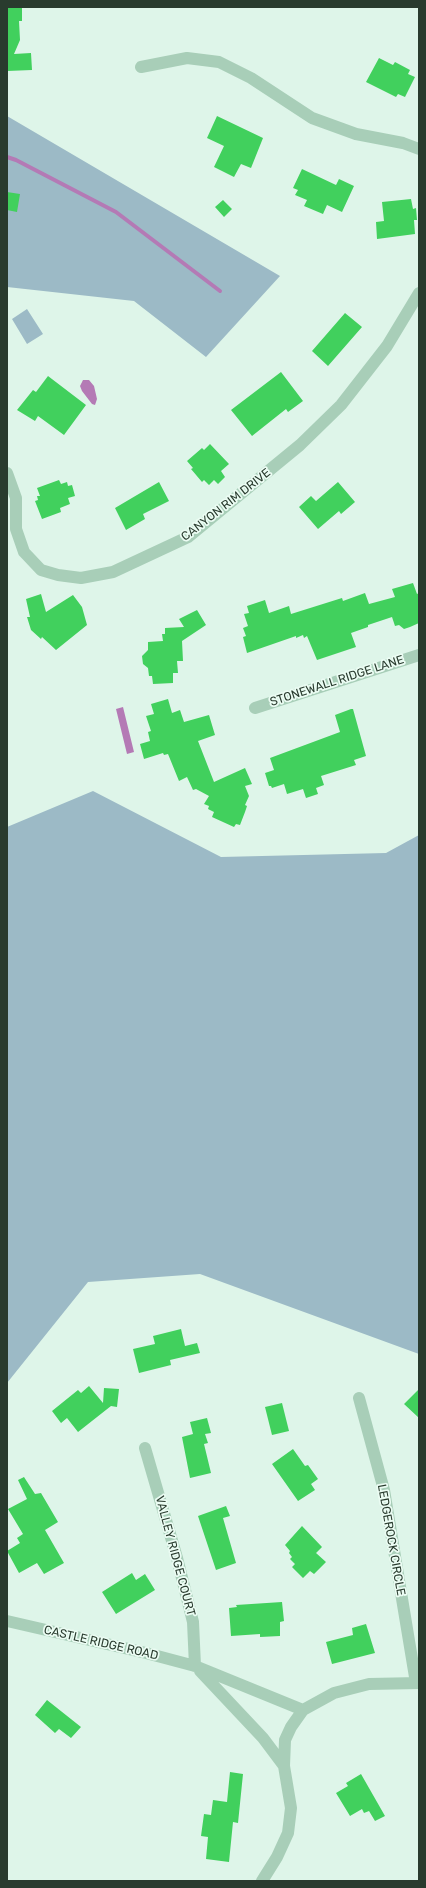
<!DOCTYPE html>
<html>
<head>
<meta charset="utf-8">
<style>
  body { margin:0 }
  #map { position:relative; width:426px; height:1888px; overflow:hidden; background:#def5e9; font-family:Rubik,sans-serif }
  canvas { display:block }
  .frame { position:absolute; inset:0; border:8px solid #293b2e; pointer-events:none }
</style>
</head>
<body>
<div id="map">
<canvas width="426" height="1888"></canvas>
<div class="frame"></div>
</div>
<script>
const ctx = document.querySelector('canvas').getContext('2d');
ctx.lineJoin = 'round';
function fill(path, color) { ctx.fillStyle = color; ctx.fill(path, 'evenodd'); }
const toPath = rows => new Path2D(rows.map(r => 'M' + r).join(''));
function trace(path, color, width, dash) { ctx.strokeStyle = color; ctx.lineWidth = width; ctx.lineCap = dash ? 'butt' : 'round'; ctx.setLineDash(dash || []); ctx.stroke(path); }
function label(font, color, halo, rows, align = 'center') {
  ctx.font = font + ' Rubik,sans-serif'; ctx.lineWidth = 3.5; ctx.setLineDash([]); ctx.textBaseline = 'middle'; ctx.strokeStyle = halo; ctx.fillStyle = color; for (const [text, x, y, turn = 0] of rows) {
    ctx.save(); ctx.translate(x, y); ctx.rotate((+turn || 0) * Math.PI / 180); ctx.textAlign = isNaN(turn) ? turn : align; if (halo) ctx.strokeText(text, 0, 0); ctx.fillText(text, 0, 0); ctx.restore();
  }
}
fill(toPath([
  [7,116,280,276,206,357,134,301,7,287],
  [27,309,43,334,27,344,12,319],
  [93,791,221,857,386,853,419,835,419,1354,200,1274,88,1282,7,1383,7,827]
]), '#9cbac6');
fill(toPath([
  [83,380,89,380,94,386,97,399,95,405,92,404,82,391,80,386],
  [123,707,134,752,127,754,116,709]
]), '#b47ab5');
trace(toPath([
  [7,157,16,160,116,212,220,291]
]), '#b47ab5', 4);
fill(toPath([
  [7,7,22,7,22,21,19,21,20,40,14,54,31,53,32,70,7,71],
  [379,58,393,65,395,62,410,70,408,74,415,77,405,97,398,94,396,97,366,82],
  [217,116,263,138,251,168,241,164,234,177,214,167,224,146,207,138],
  [302,169,336,185,339,179,354,186,342,212,327,205,323,214,304,206,307,200,295,195,298,190,293,188],
  [7,192,20,194,17,212,7,210],
  [411,199,413,209,416,208,417,220,414,220,415,234,377,239,376,222,384,221,382,202],
  [223,200,232,209,224,217,215,207],
  [345,313,362,327,328,366,312,351],
  [281,372,303,401,288,412,286,409,252,436,231,410],
  [48,376,86,405,64,435,38,416,35,421,17,410,33,390,36,392],
  [210,444,229,464,221,471,225,477,218,484,214,480,209,485,204,480,202,482,191,469,193,468,187,461,202,448,204,450],
  [59,480,61,484,67,482,68,486,72,485,75,496,68,498,70,504,60,508,61,512,42,519,35,501,38,500,37,496,40,496,37,488],
  [159,482,169,501,143,514,145,519,126,530,115,508],
  [338,482,355,502,341,514,339,511,318,529,299,507,311,496,316,501],
  [413,583,417,594,419,593,419,623,410,627,404,629,399,625,395,626,392,617,368,625,368,627,351,633,356,647,317,660,307,636,304,638,303,635,296,638,296,636,247,653,243,637,246,636,243,628,248,626,244,614,249,613,247,606,265,600,269,613,289,606,291,614,342,598,343,601,365,593,369,604,395,597,392,589],
  [41,594,46,612,73,595,82,607,87,625,56,650,42,637,41,639,31,630,27,617,30,617,26,599],
  [197,610,206,625,182,641,183,661,177,661,178,673,173,673,173,683,153,684,152,676,149,676,148,668,143,664,142,656,148,650,148,642,163,641,162,634,165,634,165,628,184,627,179,619],
  [168,699,172,713,180,710,184,722,209,715,215,735,198,741,214,782,245,768,252,784,245,786,249,796,245,805,247,806,245,812,240,825,236,824,234,827,212,817,214,812,208,809,209,806,204,804,209,796,196,789,193,790,187,777,179,781,168,754,164,755,163,753,144,759,140,744,150,741,148,732,151,731,146,716,154,714,151,704],
  [351,709,353,709,366,756,354,760,356,765,321,776,324,785,316,788,318,794,306,798,303,789,287,794,284,784,272,788,271,786,269,786,265,773,274,770,270,758,340,732,335,715],
  [181,1329,185,1346,197,1343,200,1353,170,1360,171,1365,139,1373,133,1349,155,1344,153,1336],
  [89,1386,103,1403,104,1388,119,1389,117,1407,111,1406,78,1432,67,1418,61,1423,52,1411,78,1390,81,1393],
  [419,1389,419,1418,404,1404],
  [282,1403,289,1431,272,1435,265,1407],
  [207,1418,211,1433,205,1434,208,1443,204,1444,211,1473,190,1478,182,1437,193,1434,190,1422],
  [293,1449,305,1466,308,1465,318,1479,311,1484,315,1490,298,1501,272,1464],
  [24,1477,35,1494,41,1493,58,1522,45,1530,64,1563,44,1574,37,1563,19,1573,7,1551,20,1543,17,1538,23,1534,8,1509,27,1499,18,1480],
  [226,1506,230,1516,223,1518,236,1563,216,1570,198,1516],
  [302,1526,322,1547,316,1553,326,1562,314,1574,310,1571,303,1578,292,1567,295,1564,290,1559,292,1557,289,1553,290,1551,285,1545],
  [132,1573,136,1580,145,1574,155,1590,116,1614,102,1592],
  [282,1602,284,1621,280,1622,280,1636,260,1637,260,1634,231,1636,229,1608,237,1607,236,1605],
  [366,1624,375,1653,332,1664,326,1642,353,1635,352,1628],
  [47,1700,81,1727,71,1738,59,1729,55,1733,35,1715],
  [230,1772,243,1774,238,1823,233,1822,229,1862,206,1859,208,1837,201,1836,204,1814,211,1815,213,1800,227,1802],
  [361,1774,385,1816,375,1821,369,1811,364,1813,362,1809,350,1816,336,1793,348,1786,346,1783]
]), '#41d05d');
trace(toPath([
  [141,67,187,58,219,62,251,78,312,118,356,134,403,143,419,149],
  [7,473,16,498,16,529,24,552,41,570,58,575,81,578,113,572,188,537,300,445,341,405,387,346,419,293],
  [255,708,419,655],
  [359,1398,384,1490,416,1683],
  [145,1448,177,1558,193,1622,195,1666],
  [7,1621,146,1653,195,1666,303,1710],
  [200,1671,263,1738,284,1766],
  [262,1881,277,1857,288,1833,291,1808,284,1766,285,1740,291,1727,303,1710,334,1693,369,1684,419,1683]
]), '#a8ceb8', 12);
label('12px', '#293b2e', '#ebfcf3', [
  ["CANYON RIM DRIVE",226,505,-38],
  ["STONEWALL RIDGE LANE",337,681,-18],
  ["LEDGEROCK CIRCLE",391,1540,80],
  ["VALLEY RIDGE COURT",175,1556,75],
  ["CASTLE RIDGE ROAD",101,1643,13]
]);
</script>
</body>
</html>
